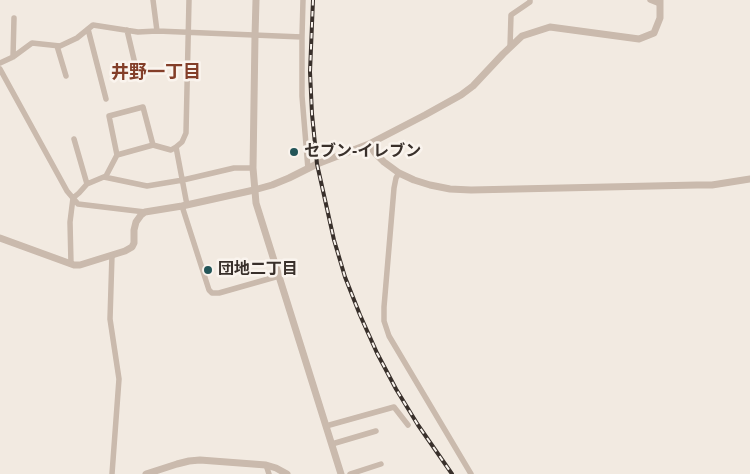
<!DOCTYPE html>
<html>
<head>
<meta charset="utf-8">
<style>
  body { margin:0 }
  canvas { display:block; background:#f2eae1 }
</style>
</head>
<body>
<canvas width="750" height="474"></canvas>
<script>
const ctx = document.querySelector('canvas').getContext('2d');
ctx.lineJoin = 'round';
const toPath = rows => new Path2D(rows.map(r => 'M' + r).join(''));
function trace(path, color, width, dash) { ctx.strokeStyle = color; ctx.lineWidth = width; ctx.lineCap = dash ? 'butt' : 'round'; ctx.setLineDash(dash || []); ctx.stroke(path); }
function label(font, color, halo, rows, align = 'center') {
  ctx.font = font + ' Arial,"Noto Sans JP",sans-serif'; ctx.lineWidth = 5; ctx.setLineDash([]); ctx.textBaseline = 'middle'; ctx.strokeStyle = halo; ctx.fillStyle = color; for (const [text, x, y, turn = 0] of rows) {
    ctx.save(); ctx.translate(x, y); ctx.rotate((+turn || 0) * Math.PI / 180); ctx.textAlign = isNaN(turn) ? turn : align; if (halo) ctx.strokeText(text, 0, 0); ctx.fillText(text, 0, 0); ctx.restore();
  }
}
trace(toPath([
  [153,0,157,31],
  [303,0,302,37,302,96,308,169],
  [650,0,660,4],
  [88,29,106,99],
  [127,30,136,68],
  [57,46,66,76],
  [510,47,511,15,530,2,530,0],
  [13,57,14,18],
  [0,63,13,57,32,43,60,46,77,38,93,25,138,32,157,31,302,37],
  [0,69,67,191,78,204,145,212],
  [74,139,87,184],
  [117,155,109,116,143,107,153,145],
  [399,173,396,178,394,188,384,307,384,321,389,336,471,474],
  [104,177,147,186,183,180,234,168,253,168],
  [187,205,176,147,182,142,186,133,189,0],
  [182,206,209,290,212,293,219,293,279,276],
  [112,255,110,319,119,379,112,474],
  [71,264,70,222,73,198,79,193,87,184,106,176,117,155,153,145,171,150,176,147],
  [326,426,394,407,408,425],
  [332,444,376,431],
  [266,465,269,474],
  [350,474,381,464]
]), '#cabaad', 5.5);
trace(toPath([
  [256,0,255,36,253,168,256,203,341,474],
  [369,144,375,153,384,162,399,173,414,180,430,185,450,189,471,190,697,185,712,185,750,179],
  [0,238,74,265,80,265,125,251,132,247,134,243,134,230,136,222,141,215,145,212,182,206,254,190,272,185,289,178,317,164,369,144,425,115,461,95,473,86,503,54,522,36,550,27,639,39,654,33,660,18,660,0],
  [146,474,177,464,189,461,200,460,266,465,276,468,287,474]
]), '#cabaad', 7);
const rail = toPath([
  [313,0,310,72,312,114,317,164,334,240,345,277,360,315,377,353,396,389,418,425,452,474]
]);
trace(rail, '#39302b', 4);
trace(rail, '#faf4ee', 2, [5.5]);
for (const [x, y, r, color] of [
  [294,152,5,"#235558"],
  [208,270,5,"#235558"]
]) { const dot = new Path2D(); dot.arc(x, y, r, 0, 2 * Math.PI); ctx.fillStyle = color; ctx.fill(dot); trace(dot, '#faf4ee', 2); }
label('bold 16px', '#39302b', '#faf4ee', [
  ["セブン-イレブン",304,152],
  ["団地二丁目",218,270]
], 'left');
label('bold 18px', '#833e29', '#faf4ee', [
  ["井野一丁目",156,73]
]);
</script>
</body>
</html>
